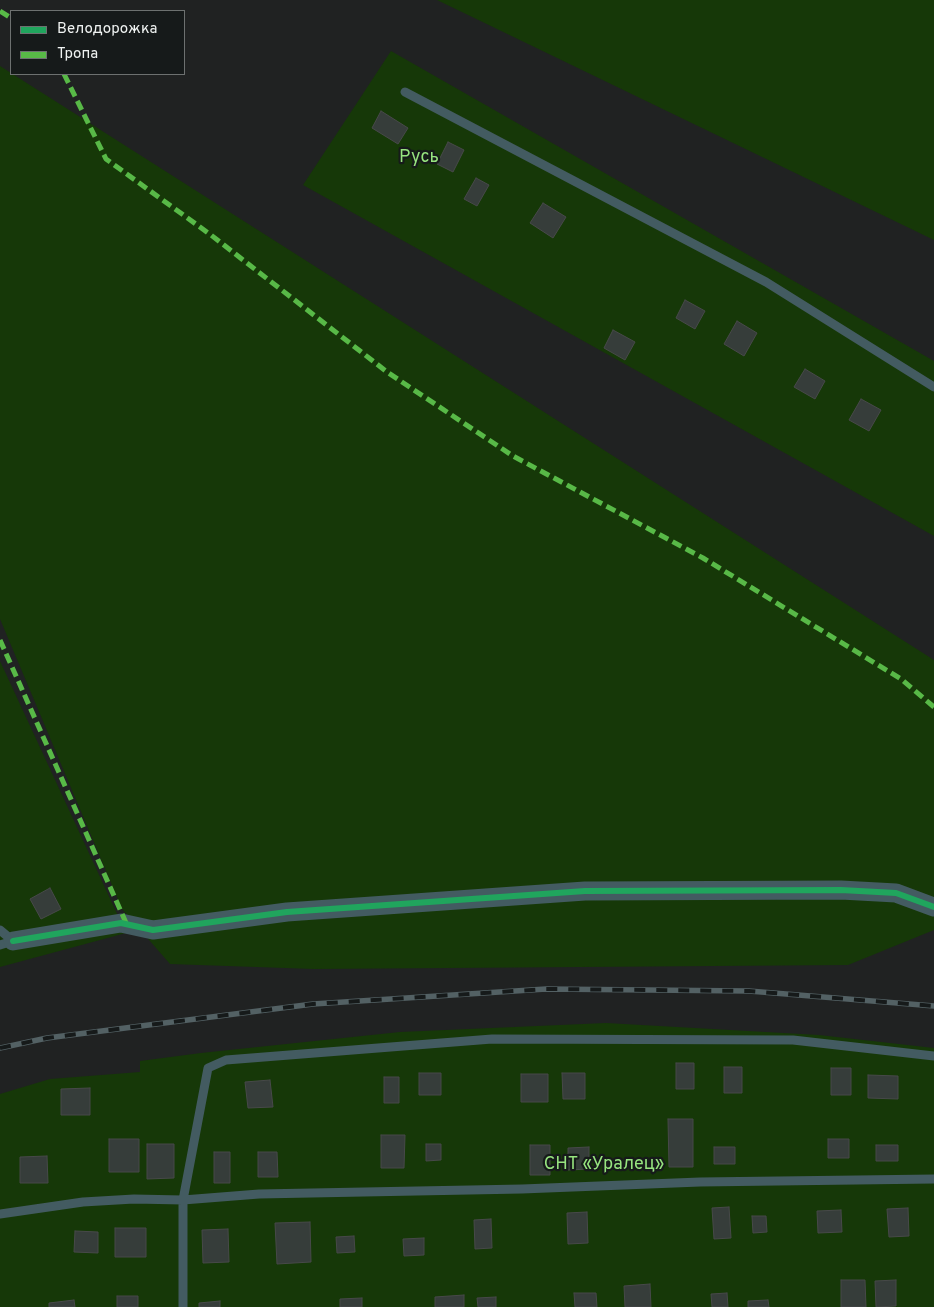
<!DOCTYPE html>
<html>
<head>
<meta charset="utf-8">
<style>
  body { margin:0 }
  #map { position:relative; width:934px; height:1307px; overflow:hidden; background:#202222; font-family:Overpass,sans-serif }
  canvas { display:block }
  .legend { position:absolute; left:10px; top:10px; width:175px; height:65px; box-sizing:border-box; background:#161a1a; border:1px solid #6d7170; margin:0; padding:6px 9px; list-style:none; font-size:15px; color:#f0f3f2 }
  .legend li { display:flex; align-items:center; gap:10px; height:25px }
  .legend b { width:25px; border:1px solid #6d7170 }
</style>
</head>
<body>
<div id="map">
<canvas width="934" height="1307"></canvas>
<ul class="legend">
<li><b style="height:6px;background:#20a55d"></b>Велодорожка</li>
<li><b style="height:6px;background:#58b947"></b>Тропа</li>
</ul>
</div>
<script>
const ctx = document.querySelector('canvas').getContext('2d');
ctx.lineJoin = 'round';
function fill(path, color) { ctx.fillStyle = color; ctx.fill(path, 'evenodd'); }
const toPath = rows => new Path2D(rows.map(r => 'M' + r).join(''));
function trace(path, color, width, dash) { ctx.strokeStyle = color; ctx.lineWidth = width; ctx.lineCap = dash ? 'butt' : 'round'; ctx.setLineDash(dash || []); ctx.stroke(path); }
function label(font, color, halo, rows, align = 'center') {
  ctx.font = font + ' Overpass,sans-serif'; ctx.lineWidth = 4.5; ctx.setLineDash([]); ctx.textBaseline = 'middle'; ctx.strokeStyle = halo; ctx.fillStyle = color; for (const [text, x, y, turn = 0] of rows) {
    ctx.save(); ctx.translate(x, y); ctx.rotate((+turn || 0) * Math.PI / 180); ctx.textAlign = isNaN(turn) ? turn : align; if (halo) ctx.strokeText(text, 0, 0); ctx.fillText(text, 0, 0); ctx.restore();
  }
}
fill(toPath([
  [437,0,934,0,934,240],
  [391,51,934,361,934,536,303,185],
  [0,66,934,660,934,930,848,965,314,969,170,964,122,909,0,619],
  [0,661,126,933,0,967],
  [606,1023,819,1035,934,1048,934,1307,0,1307,0,1094,50,1079,140,1072,140,1061,201,1053,400,1032]
]), '#163808');
const building = toPath([
  [381,111,408,128,398,144,372,128,381,111],
  [448,142,464,150,453,172,437,164,448,142],
  [476,178,489,185,477,206,464,199,476,178],
  [543,203,566,217,553,238,530,223,543,203],
  [685,300,705,311,695,329,676,318,685,300],
  [737,321,757,333,744,356,724,344,737,321],
  [613,330,635,342,625,360,604,348,613,330],
  [805,369,825,381,815,399,794,387,805,369],
  [861,399,881,410,869,431,849,420,861,399],
  [50,888,61,909,41,919,30,899,50,888],
  [676,1063,694,1063,694,1089,676,1089,676,1063],
  [724,1067,742,1067,742,1093,724,1093,724,1067],
  [831,1068,851,1068,851,1095,831,1095,831,1068],
  [419,1073,441,1073,441,1095,419,1095,419,1073],
  [562,1073,585,1073,585,1099,563,1099,562,1073],
  [521,1074,548,1074,548,1102,521,1102,521,1074],
  [868,1075,898,1076,898,1099,868,1098,868,1075],
  [384,1077,399,1077,399,1103,384,1103,384,1077],
  [270,1080,273,1107,248,1108,245,1082,270,1080],
  [90,1088,90,1115,61,1115,61,1089,90,1088],
  [668,1119,693,1119,693,1167,669,1167,668,1119],
  [381,1135,405,1135,404,1168,381,1168,381,1135],
  [109,1139,139,1139,139,1172,109,1172,109,1139],
  [828,1139,849,1139,849,1158,828,1158,828,1139],
  [147,1144,174,1144,174,1178,147,1179,147,1144],
  [426,1144,441,1144,441,1160,426,1161,426,1144],
  [530,1145,550,1145,550,1175,530,1175,530,1145],
  [876,1145,898,1145,898,1161,876,1161,876,1145],
  [589,1147,589,1169,568,1170,568,1148,589,1147],
  [714,1147,735,1147,735,1164,714,1164,714,1147],
  [214,1152,230,1152,230,1183,214,1183,214,1152],
  [258,1152,277,1152,278,1177,258,1177,258,1152],
  [47,1156,48,1183,20,1183,20,1157,47,1156],
  [729,1207,731,1238,714,1239,712,1208,729,1207],
  [908,1208,909,1236,889,1237,887,1209,908,1208],
  [841,1210,842,1232,818,1233,817,1211,841,1210],
  [587,1212,588,1243,568,1244,567,1213,587,1212],
  [752,1216,766,1216,767,1232,753,1233,752,1216],
  [491,1219,492,1248,475,1249,474,1220,491,1219],
  [310,1222,311,1262,277,1264,275,1223,310,1222],
  [115,1228,146,1228,146,1257,115,1257,115,1228],
  [228,1229,229,1262,203,1263,202,1230,228,1229],
  [75,1231,98,1232,98,1253,74,1252,75,1231],
  [354,1236,355,1252,337,1253,336,1237,354,1236],
  [424,1238,424,1255,404,1256,403,1239,424,1238],
  [841,1280,865,1280,866,1307,841,1307,841,1280],
  [896,1280,896,1306,876,1307,875,1281,896,1280],
  [650,1284,651,1307,625,1307,624,1286,650,1284],
  [574,1293,596,1293,597,1307,575,1307,574,1293],
  [727,1293,728,1307,712,1307,711,1294,727,1293],
  [464,1295,464,1307,435,1307,435,1297,464,1295],
  [117,1296,138,1296,138,1307,117,1307,117,1296],
  [496,1297,496,1307,478,1307,477,1298,496,1297],
  [362,1298,362,1307,340,1307,340,1299,362,1298],
  [74,1300,75,1307,49,1307,49,1303,74,1300],
  [768,1300,769,1307,748,1307,748,1301,768,1300],
  [220,1301,220,1307,199,1307,199,1303,220,1301]
]);
fill(building, '#363d3a');
trace(building, '#474949', 1);
trace(toPath([
  [405,92,766,282,934,387],
  [0,930,13,941],
  [0,945,13,941],
  [0,1214,83,1202,134,1199,183,1200,259,1194,522,1189,700,1182,934,1179],
  [183,1307,183,1200,208,1068,226,1060,492,1039,793,1040,934,1056]
]), '#435b61', 9);
trace(toPath([
  [13,941,121,923,153,930,287,912,585,891,841,890,896,893,934,907]
]), '#435b61', 19);
const rail = toPath([
  [0,1048,47,1038,313,1004,546,989,749,991,934,1006]
]);
trace(rail, '#536164', 5.5);
trace(rail, '#161a1a', 4, [11]);
trace(toPath([
  [0,11,11,18],
  [64,74,106,159,211,235,387,372,513,456,703,558,901,679,934,707],
  [0,640,127,925]
]), '#58b947', 5, [10, 5]);
trace(toPath([
  [13,941,121,923,153,930,287,912,585,891,841,890,896,893,934,907]
]), '#20a55d', 6);
label('18px', '#97e47f', '#161a1a', [
  ["Русь",419,158],
  ["СНТ «Уралец»",604,1165]
]);
</script>
</body>
</html>
